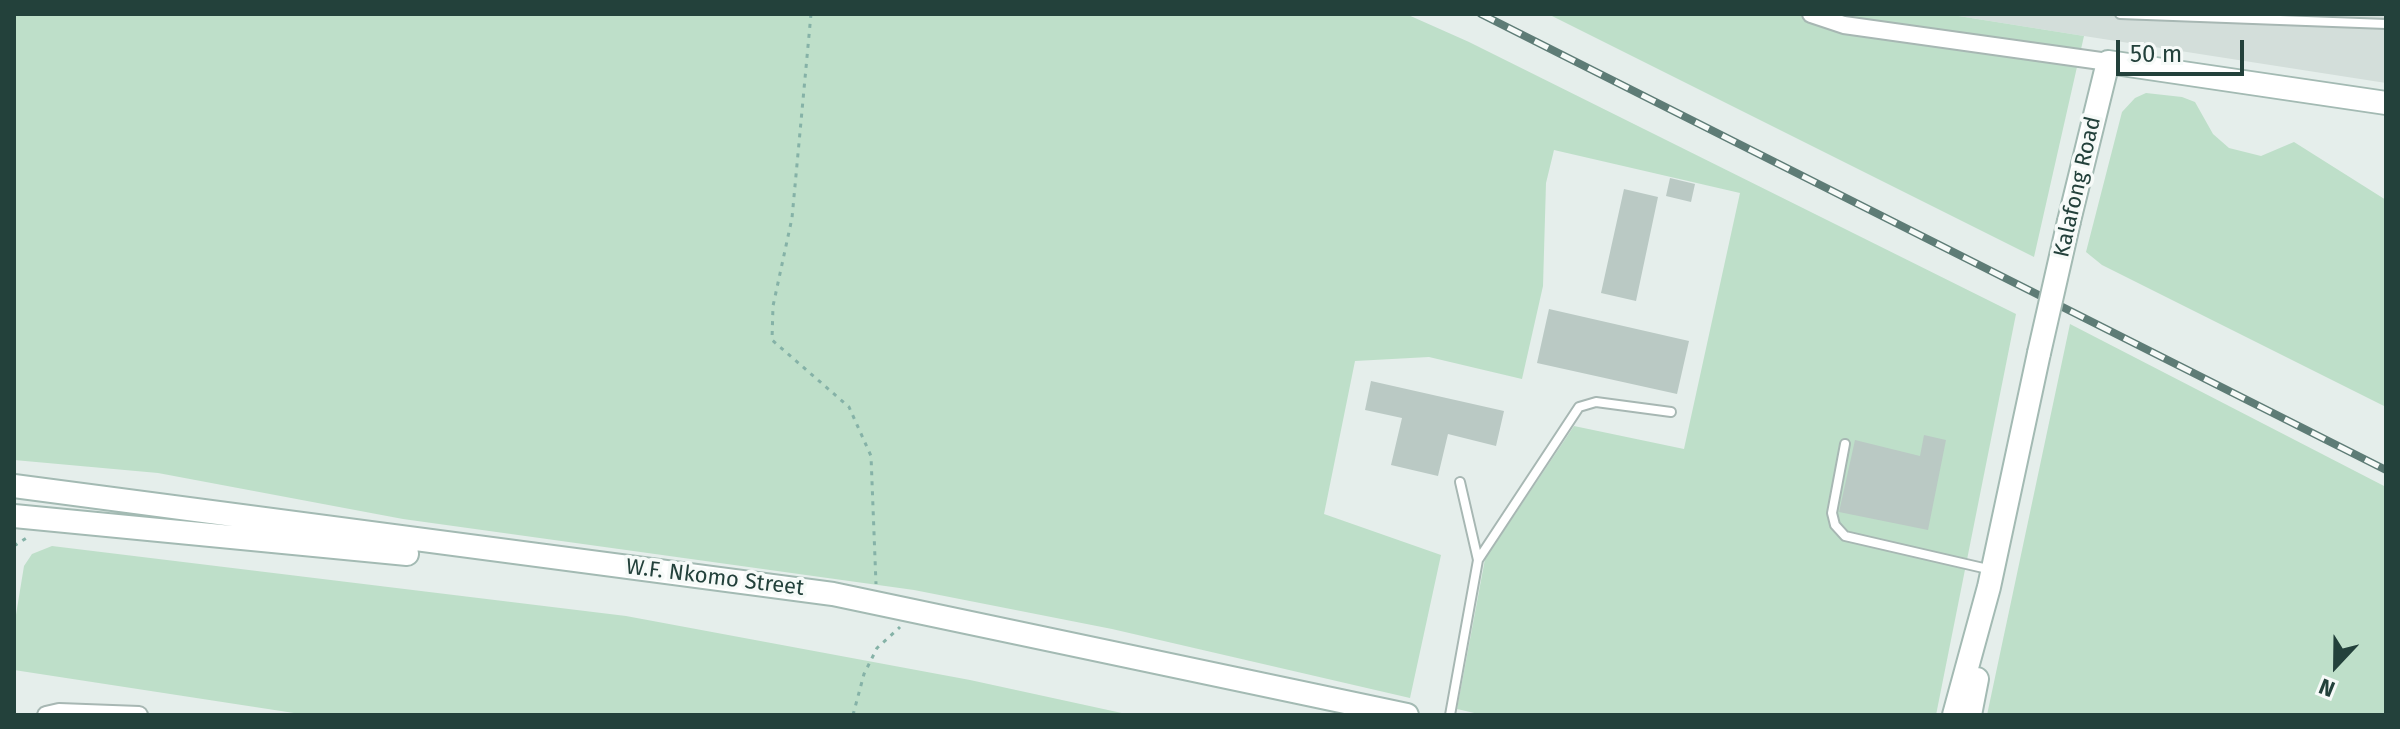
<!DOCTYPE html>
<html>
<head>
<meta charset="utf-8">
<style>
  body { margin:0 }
  #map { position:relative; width:2400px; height:729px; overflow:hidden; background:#e5eeeb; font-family:"Fira Sans",sans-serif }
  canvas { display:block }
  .frame { position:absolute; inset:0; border:16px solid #23413b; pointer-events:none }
  .north { position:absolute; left:2296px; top:625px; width:80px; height:80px; -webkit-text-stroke:6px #f6faf8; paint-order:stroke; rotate:202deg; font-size:22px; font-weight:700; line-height:32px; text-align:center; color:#23413b }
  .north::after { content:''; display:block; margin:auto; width:28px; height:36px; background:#23413b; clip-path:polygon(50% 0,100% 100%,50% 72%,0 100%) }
  .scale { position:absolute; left:2116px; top:40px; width:128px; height:36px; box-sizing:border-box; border:4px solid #23413b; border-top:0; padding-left:10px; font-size:24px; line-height:28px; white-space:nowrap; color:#23413b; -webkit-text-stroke:6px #f6faf8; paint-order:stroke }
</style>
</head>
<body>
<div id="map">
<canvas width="2400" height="729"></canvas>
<div class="frame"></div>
<div class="north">N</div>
<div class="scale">50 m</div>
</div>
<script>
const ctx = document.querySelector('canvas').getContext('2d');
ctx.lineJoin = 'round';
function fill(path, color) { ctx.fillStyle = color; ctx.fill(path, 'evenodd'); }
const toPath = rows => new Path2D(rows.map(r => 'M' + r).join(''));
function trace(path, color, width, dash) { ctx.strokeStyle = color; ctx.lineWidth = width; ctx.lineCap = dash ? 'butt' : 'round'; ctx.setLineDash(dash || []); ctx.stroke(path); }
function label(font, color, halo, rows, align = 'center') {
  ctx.font = font + ' "Fira Sans",sans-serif'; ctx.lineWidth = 7; ctx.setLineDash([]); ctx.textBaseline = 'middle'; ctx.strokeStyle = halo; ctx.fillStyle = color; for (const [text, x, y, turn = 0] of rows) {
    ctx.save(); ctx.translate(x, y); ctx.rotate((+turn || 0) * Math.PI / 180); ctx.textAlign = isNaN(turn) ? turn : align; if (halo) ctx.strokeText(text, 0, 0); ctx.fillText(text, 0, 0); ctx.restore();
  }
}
fill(toPath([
  [1946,14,2386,14,2386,83,2084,36]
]), '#d3deda');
fill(toPath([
  [14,14,1406,14,1469,42,2016,314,1936,715,1483,715,1457,709,1485,559,1574,426,1684,449,1740,193,1554,150,1546,183,1543,286,1522,379,1429,357,1355,361,1324,514,1441,555,1410,698,1112,629,914,590,403,519,158,473,14,460],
  [1548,14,1946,14,2084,36,2034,257],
  [2146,93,2182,97,2195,102,2213,134,2229,148,2261,156,2294,142,2386,200,2386,407,2102,265,2086,252,2122,112,2135,98],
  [2070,324,2386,487,2386,715,1987,715],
  [52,546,626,616,970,680,1131,715,307,715,14,670,14,627,24,566,32,554]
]), '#bedfc9');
fill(toPath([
  [1670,178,1695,184,1691,202,1666,196],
  [1624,189,1658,197,1636,301,1601,293],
  [1549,309,1689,341,1677,394,1537,363],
  [1371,381,1504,411,1496,446,1448,434,1438,476,1391,465,1402,418,1365,410],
  [1924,435,1946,440,1928,530,1839,512,1855,440,1920,456]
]), '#bac9c4');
const lane = toPath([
  [2120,14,2386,24],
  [1845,444,1832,513,1835,525,1845,536,1992,570],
  [1460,482,1478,560],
  [1450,715,1478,560,1579,407,1596,402,1671,412]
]);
const street = toPath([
  [1811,14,1844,25,2108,62],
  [46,715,59,712,139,715]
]);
const secondary = toPath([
  [2069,221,2108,62,2386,103],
  [14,486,833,594,1407,715],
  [14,516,407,554],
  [1954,715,1989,587,2039,353],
  [1970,715,1977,679]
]);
trace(lane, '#a7b7b3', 12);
trace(street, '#a7b7b3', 20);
trace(secondary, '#a3bab3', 26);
trace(toPath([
  [811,14,792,218,773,306,772,340,849,407,871,456,876,584],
  [14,546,28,537],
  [853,715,864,674,877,648,900,627]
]), '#85b2a7', 3, [4, 6]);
trace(lane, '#fff', 8);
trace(street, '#fff', 16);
trace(secondary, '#fff', 22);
const rail = toPath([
  [1481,14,2386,470]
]);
trace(rail, '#5e7c76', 8);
trace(rail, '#f6faf8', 5, [15]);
const secondaryBridge = toPath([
  [2039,353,2069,221]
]);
trace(secondaryBridge, '#a3bab3', 26, []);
trace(secondaryBridge, '#fff', 22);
label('22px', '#23413b', '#f6faf8', [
  ["Kalafong Road",2078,187,-77],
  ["W.F. Nkomo Street",715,578,7]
]);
</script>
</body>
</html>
